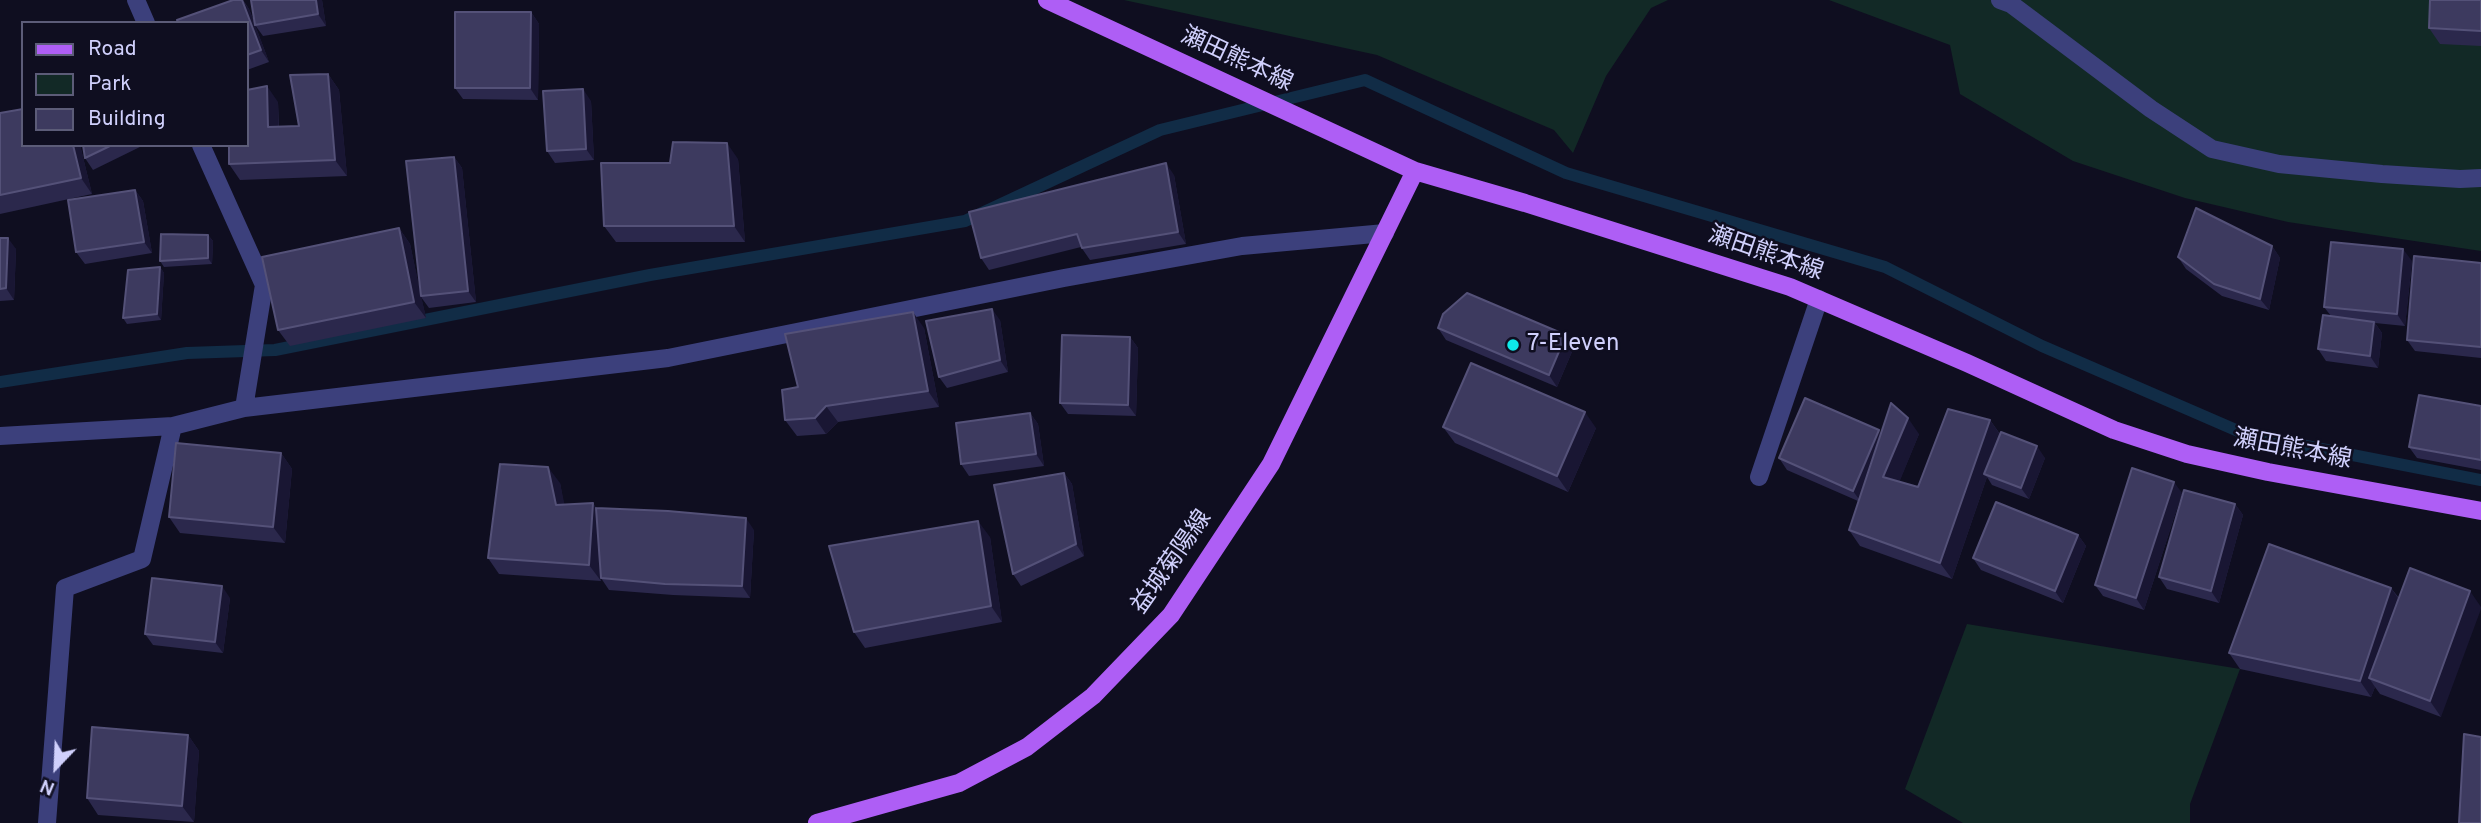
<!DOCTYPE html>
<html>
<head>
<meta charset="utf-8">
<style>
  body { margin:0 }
  #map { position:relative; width:2481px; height:823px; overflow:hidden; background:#0f0e20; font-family:Overpass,sans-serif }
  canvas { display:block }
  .legend { position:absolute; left:21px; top:21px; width:228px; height:126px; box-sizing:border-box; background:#0f0e20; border:2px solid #5c5c78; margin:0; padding:9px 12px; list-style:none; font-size:21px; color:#d0d0fc }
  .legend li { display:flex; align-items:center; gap:14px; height:35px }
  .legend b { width:35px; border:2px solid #5c5c78 }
  .north { position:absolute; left:21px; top:732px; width:70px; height:70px; -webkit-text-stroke:5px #0f0e20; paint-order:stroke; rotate:203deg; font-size:19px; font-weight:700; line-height:28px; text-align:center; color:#d0d0fc }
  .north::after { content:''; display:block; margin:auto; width:24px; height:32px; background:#d0d0fc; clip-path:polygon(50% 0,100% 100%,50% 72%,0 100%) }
</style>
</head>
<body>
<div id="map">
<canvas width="2481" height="823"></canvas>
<ul class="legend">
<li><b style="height:9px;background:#ae5ef5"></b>Road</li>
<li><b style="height:19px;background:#122926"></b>Park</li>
<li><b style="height:19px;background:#3d3a5f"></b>Building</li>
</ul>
<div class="north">N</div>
</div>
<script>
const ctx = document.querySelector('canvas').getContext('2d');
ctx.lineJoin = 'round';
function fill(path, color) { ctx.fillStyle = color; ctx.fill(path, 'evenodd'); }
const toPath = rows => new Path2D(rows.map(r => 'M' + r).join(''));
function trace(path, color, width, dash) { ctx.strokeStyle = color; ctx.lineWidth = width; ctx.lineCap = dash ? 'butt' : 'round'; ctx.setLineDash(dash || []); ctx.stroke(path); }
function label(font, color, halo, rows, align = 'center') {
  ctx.font = font + ' Overpass,"Noto Sans JP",sans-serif'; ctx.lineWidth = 5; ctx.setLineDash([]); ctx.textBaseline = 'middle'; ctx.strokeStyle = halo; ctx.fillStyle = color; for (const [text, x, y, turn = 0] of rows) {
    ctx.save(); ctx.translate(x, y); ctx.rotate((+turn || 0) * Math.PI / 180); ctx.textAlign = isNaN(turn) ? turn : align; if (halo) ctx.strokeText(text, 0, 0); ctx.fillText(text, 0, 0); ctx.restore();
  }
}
fill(toPath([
  [1124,0,1668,0,1651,8,1606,76,1573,153,1554,130,1377,55],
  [1829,0,2481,0,2481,251,2288,222,2185,198,2073,161,1960,94,1950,45],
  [1967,624,2240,669,2190,804,2190,823,1963,823,1905,789]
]), '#122926');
trace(toPath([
  [0,382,187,353,275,350,650,275,965,221,1160,130,1365,80,1566,173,1885,267,2042,346,2245,434,2481,480]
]), '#112c46', 12);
trace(toPath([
  [136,0,146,23],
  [2000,0,2011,4,2151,109,2212,149,2279,164,2382,174,2460,179,2481,178],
  [201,145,264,285,244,408],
  [0,436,173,426,244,408,668,358,1064,278,1242,246,1385,233],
  [1759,477,1819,299],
  [47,823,65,588,142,559,173,426]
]), '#3c407c', 18);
trace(toPath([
  [1047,0,1415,171,1525,203,1790,287,1967,363,2114,430,2187,454,2268,472,2481,511],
  [817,823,959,783,1027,747,1093,696,1171,615,1271,464,1415,171]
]), '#ae5ef5', 18);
fill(toPath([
  [233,0,243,0,249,9,255,24,322,0,326,26,263,36,255,25,269,62,247,70,247,23],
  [2481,0,2481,46,2440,44,2429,28],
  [531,12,539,24,538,100,463,99,455,88],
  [328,74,339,90,347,176,240,180,229,164,278,102,279,127,299,126],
  [591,101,594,160,555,163,547,151],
  [0,113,23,145,80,145,92,194,0,214],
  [83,145,144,145,93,170,85,158],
  [454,157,462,168,476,302,429,308,421,297,426,318,290,346,278,330,399,228,410,244,420,292],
  [738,159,745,242,616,242,604,226,670,163],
  [1174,175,1186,244,1090,260,1081,247,989,270,981,258],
  [135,190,143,201,152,253,85,264,76,252],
  [208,235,213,241,212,264,164,267,160,261],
  [0,238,16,249,14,300,0,301],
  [2272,246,2280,258,2269,310,2222,296,2186,269,2178,257],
  [2412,261,2405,326,2375,323,2382,333,2378,368,2326,361,2318,349,2331,316,2324,307],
  [2481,263,2481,358,2415,351,2407,340],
  [160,267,164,273,161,320,127,324,123,318],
  [1000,320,1008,372,947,388,939,377],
  [924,328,939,407,838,422,826,434,797,436,785,420,798,387],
  [1438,328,1574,347,1557,387,1446,340],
  [1130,337,1138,348,1136,416,1068,414,1060,403],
  [2481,406,2481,470,2417,458,2409,447],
  [1030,413,1038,424,1044,466,969,476,961,464],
  [1990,420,2000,434,2045,458,2029,499,1992,485,1987,477,1952,579,1860,546,1849,530,1858,501,1787,470,1779,458,1879,430,1881,433,1919,434,1899,482,1918,487],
  [1443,427,1596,428,1568,492,1455,443],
  [281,453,292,469,285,543,180,533,169,517],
  [1064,473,1072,484,1084,556,1021,586,1013,574],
  [560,483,564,505,593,503,596,508,754,530,750,598,673,595,609,590,601,578,601,581,499,574,488,558],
  [2182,493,2144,610,2103,596,2095,585],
  [2235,504,2243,515,2219,603,2167,589,2159,577],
  [2078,535,2086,546,2063,603,1981,570,1973,558],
  [990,537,1002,622,865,648,854,632],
  [2391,588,2399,598,2441,717,2380,694,2375,687,2371,697,2240,669,2229,653],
  [230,598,223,653,153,645,145,634],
  [188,735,199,751,194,822,98,815,87,798]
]), '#2b284c');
fill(toPath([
  [242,0,249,9,269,62,261,50],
  [316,0,322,0,326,26,318,14],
  [531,12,539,24,538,100,530,88],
  [328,74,339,90,347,176,335,160],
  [267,86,278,102,279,144,268,127],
  [583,89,591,101,594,160,586,149],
  [727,143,738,159,745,242,734,226],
  [73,145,80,145,92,194,81,178],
  [454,157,462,168,476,302,468,291],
  [1166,163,1174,175,1186,244,1178,232],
  [135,190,143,201,152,253,144,242],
  [399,228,410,244,426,318,414,302],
  [208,235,213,241,212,264,208,258],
  [8,238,16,249,14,300,6,288],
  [2272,246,2280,258,2269,310,2260,299],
  [2403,249,2412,261,2405,326,2397,314],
  [160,267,164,273,161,320,157,314],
  [992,309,1000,320,1008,372,1000,360],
  [913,312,924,328,939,407,928,391],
  [2374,322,2382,333,2378,368,2370,356],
  [1566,335,1574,347,1557,387,1549,375],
  [1130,337,1138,348,1136,416,1128,405],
  [826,406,838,422,826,434,815,418],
  [1585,412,1596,428,1568,492,1557,476],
  [1030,413,1038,424,1044,466,1036,454],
  [1908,418,1919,434,1895,493,1883,477],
  [1990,420,2001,436,1984,474,1987,477,1952,579,1940,563],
  [1879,430,1887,442,1861,502,1853,491],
  [2037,446,2045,458,2029,499,2021,488],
  [281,453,292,469,285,543,273,527],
  [548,467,560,483,568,521,556,505],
  [1064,473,1072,484,1084,556,1076,544],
  [2174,482,2182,493,2144,610,2136,598],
  [593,503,604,519,601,581,589,565],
  [2235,504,2243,515,2219,603,2211,591],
  [746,518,754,530,750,598,742,586],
  [978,521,990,537,1002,622,991,606],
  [2078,535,2086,546,2063,603,2055,591],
  [222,586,230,598,223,653,215,642],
  [2391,588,2402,604,2369,678,2375,687,2371,697,2360,681],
  [2470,591,2481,607,2481,609,2441,717,2430,701],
  [188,735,199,751,194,822,182,806]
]), '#191633');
const building = toPath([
  [233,0,242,0,261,50,247,55,247,23,178,23,177,20,233,0],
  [251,0,316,0,318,14,255,25,251,0],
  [2430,0,2481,0,2481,31,2429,28,2430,0],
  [455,12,531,12,530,88,455,88,455,12],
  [328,74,335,160,229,164,229,145,247,145,247,90,267,86,268,127,299,126,290,75,328,74],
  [583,89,586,149,547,151,543,91,583,89],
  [23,109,23,145,73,145,81,178,0,195,0,113,23,109],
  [673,142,727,143,734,226,604,226,601,163,670,163,673,142],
  [83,145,112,145,85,158,83,145],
  [454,157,468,291,421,296,406,161,454,157],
  [1166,163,1178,232,1082,248,1077,234,981,258,969,212,1166,163],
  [135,190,144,242,76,252,68,200,135,190],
  [2196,208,2272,246,2260,299,2214,284,2178,257,2196,208],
  [399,228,414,302,278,330,262,257,399,228],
  [161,234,208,235,208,258,160,261,161,234],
  [0,238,8,238,6,288,0,289,0,238],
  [2331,242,2403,249,2397,314,2324,307,2331,242],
  [2414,256,2481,263,2481,347,2407,340,2414,256],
  [160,267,157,314,123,318,128,270,160,267],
  [1467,293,1566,335,1549,375,1438,328,1443,314,1467,293],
  [992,309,1000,360,939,377,926,321,992,309],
  [913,312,928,391,826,406,815,418,785,420,782,390,798,387,785,334,913,312],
  [2323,315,2374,322,2370,356,2318,349,2323,315],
  [1062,335,1130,337,1128,405,1060,403,1062,335],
  [1471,363,1585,412,1557,476,1443,427,1471,363],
  [2419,395,2481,406,2481,460,2409,447,2419,395],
  [1805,398,1879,430,1853,491,1779,458,1805,398],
  [1891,403,1908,418,1883,477,1918,487,1948,409,1990,420,1940,563,1849,530,1891,403],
  [1030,413,1036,454,961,464,956,423,1030,413],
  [2001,432,2037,446,2021,488,1984,474,2001,432],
  [176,443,281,453,273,527,169,517,176,443],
  [500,464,548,467,556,505,593,503,589,565,488,558,500,464],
  [2132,468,2174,482,2136,598,2095,585,2132,468],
  [1064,473,1076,544,1013,574,994,485,1064,473],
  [2184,490,2235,504,2211,591,2159,577,2184,490],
  [1996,502,2078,535,2055,591,1973,558,1996,502],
  [596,508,668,511,746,518,742,586,665,584,601,578,596,508],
  [978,521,991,606,854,632,829,546,978,521],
  [2269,544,2391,588,2360,681,2229,653,2269,544],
  [2410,568,2470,591,2430,701,2369,678,2410,568],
  [152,578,222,586,215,642,145,634,152,578],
  [92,727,188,735,182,806,87,798,92,727],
  [2464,734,2481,737,2481,823,2459,823,2464,734]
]);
fill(building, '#3d3a5f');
trace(building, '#545178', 2);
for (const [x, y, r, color] of [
  [1513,345,7,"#0ee9e9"]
]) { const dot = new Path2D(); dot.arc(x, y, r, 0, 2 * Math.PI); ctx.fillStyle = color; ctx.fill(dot); trace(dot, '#0f0e20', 2.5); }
label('24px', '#d0d0fc', '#0f0e20', [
  ["瀬田熊本線",1236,61,25],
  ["瀬田熊本線",1765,255,19],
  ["瀬田熊本線",2292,451,11],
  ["益城菊陽線",1173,563,-55]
]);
label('24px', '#d0d0fc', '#0f0e20', [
  ["7-Eleven",1527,345]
], 'left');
</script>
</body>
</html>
